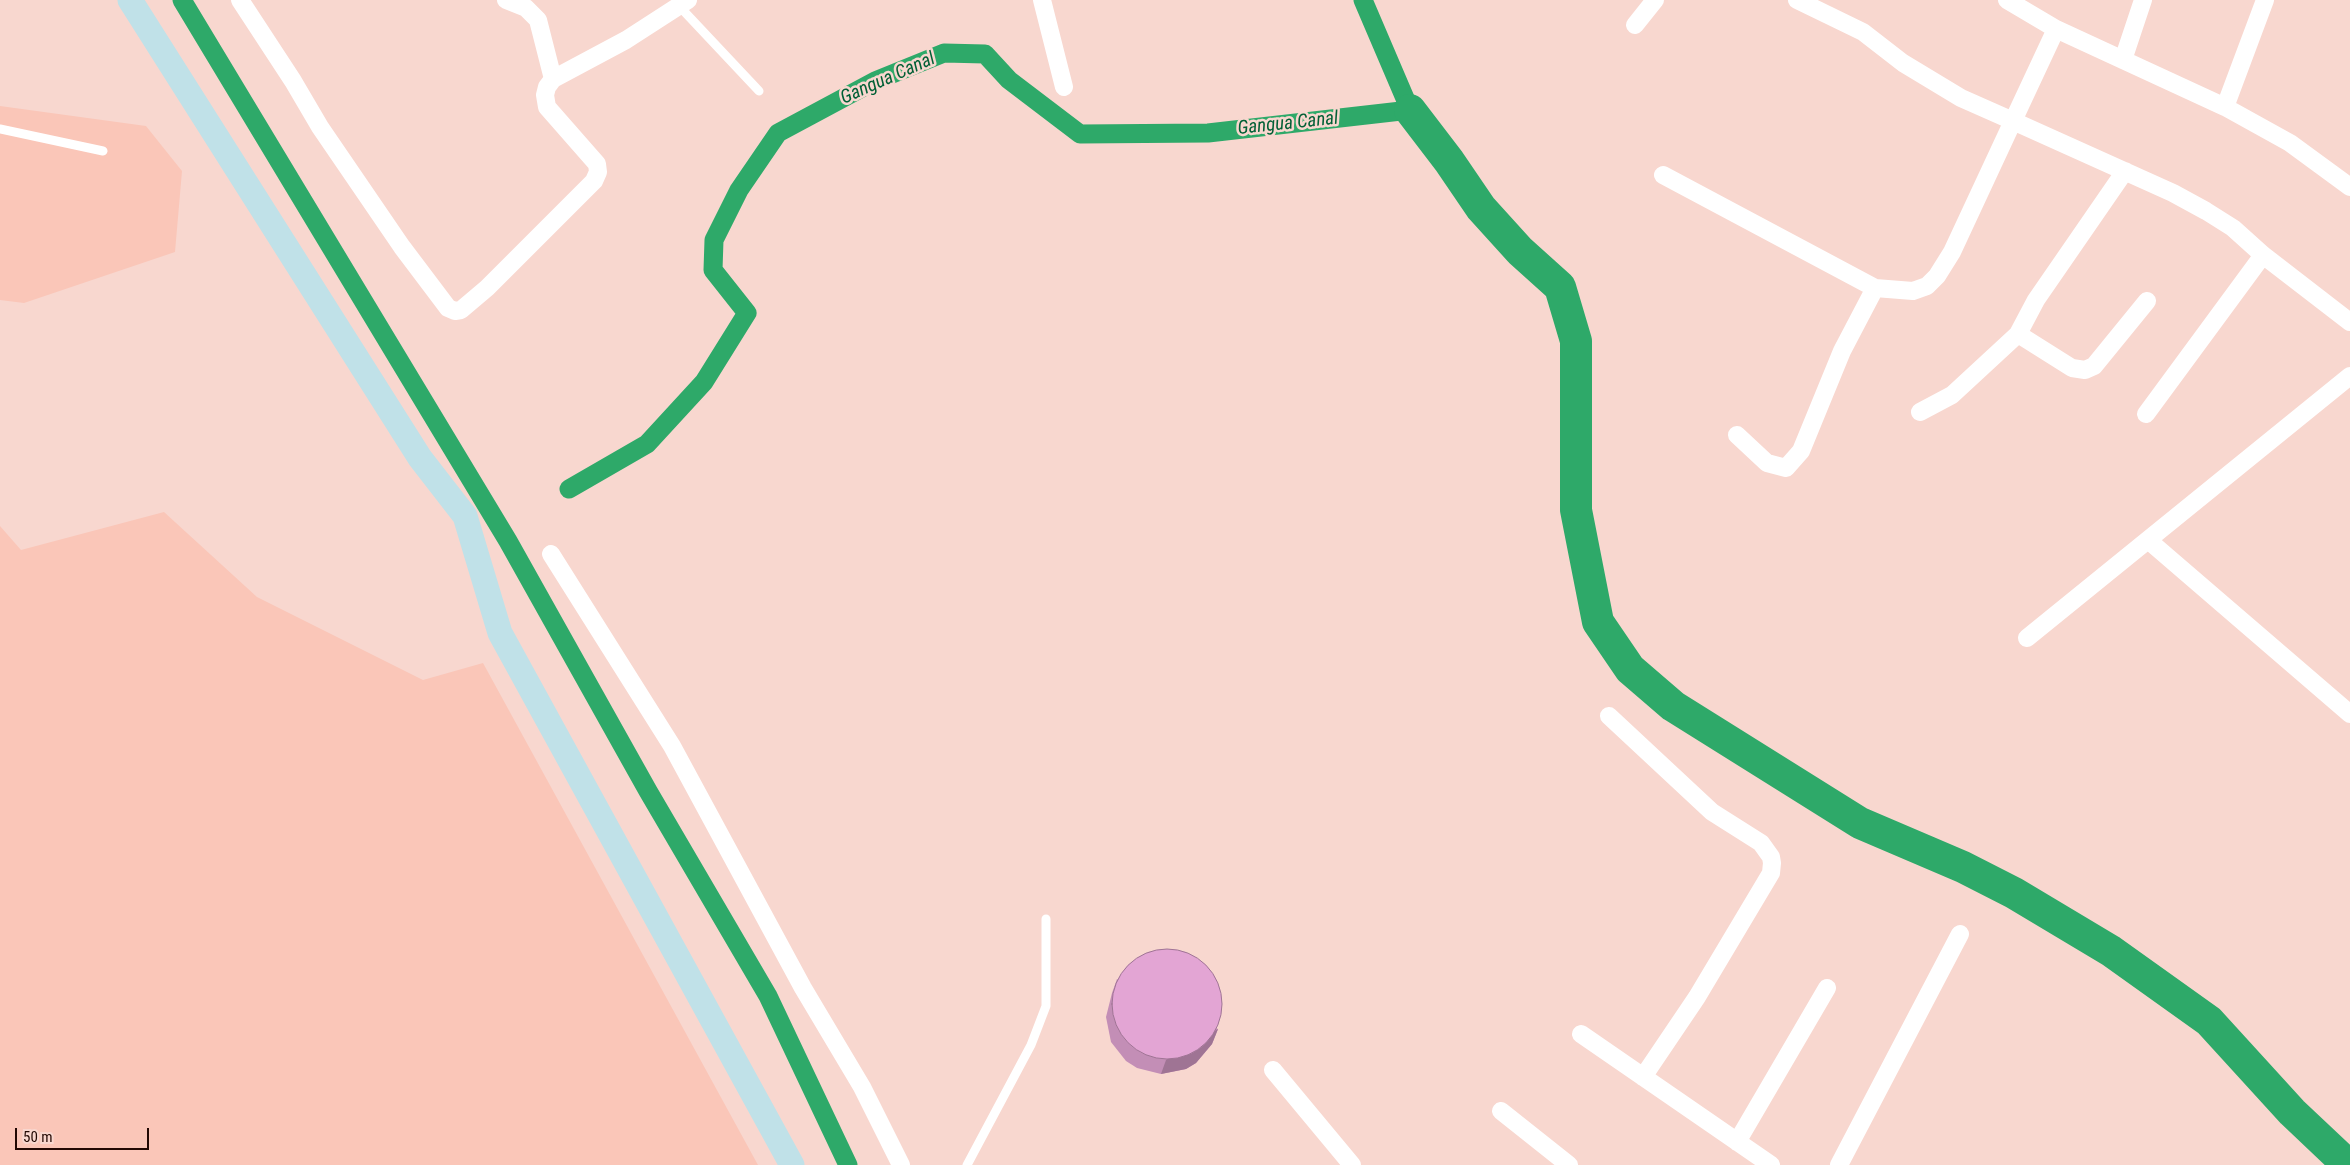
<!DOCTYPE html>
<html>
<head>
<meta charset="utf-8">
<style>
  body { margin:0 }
  #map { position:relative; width:2350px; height:1165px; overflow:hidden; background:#f8d7cf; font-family:"Roboto Condensed",sans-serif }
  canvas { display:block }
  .scale { position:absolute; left:15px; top:1128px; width:134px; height:22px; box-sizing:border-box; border:2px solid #220803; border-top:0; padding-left:6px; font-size:15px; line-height:18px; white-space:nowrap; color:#220803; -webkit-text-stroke:4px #f8d7cf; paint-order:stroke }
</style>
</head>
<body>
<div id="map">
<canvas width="2350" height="1165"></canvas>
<div class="scale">50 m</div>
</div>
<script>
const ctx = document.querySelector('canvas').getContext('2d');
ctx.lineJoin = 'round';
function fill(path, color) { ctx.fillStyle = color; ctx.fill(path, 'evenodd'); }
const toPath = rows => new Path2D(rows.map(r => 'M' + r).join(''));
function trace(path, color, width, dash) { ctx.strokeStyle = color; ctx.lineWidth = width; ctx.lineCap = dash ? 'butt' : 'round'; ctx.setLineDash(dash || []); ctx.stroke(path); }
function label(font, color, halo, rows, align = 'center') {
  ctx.font = font + ' "Roboto Condensed",sans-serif'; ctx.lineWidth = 5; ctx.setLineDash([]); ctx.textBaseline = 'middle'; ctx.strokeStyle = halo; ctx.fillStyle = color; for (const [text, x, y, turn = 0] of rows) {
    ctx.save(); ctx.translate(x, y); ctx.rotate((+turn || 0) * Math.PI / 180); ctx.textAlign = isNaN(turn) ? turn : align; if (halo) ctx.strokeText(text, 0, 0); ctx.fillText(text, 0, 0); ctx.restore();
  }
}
fill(toPath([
  [0,106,146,126,182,171,175,252,24,303,0,300],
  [164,512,257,597,423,680,483,663,758,1165,0,1165,0,526,21,550]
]), '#fac6b8');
trace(toPath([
  [182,0,508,541,648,791,768,996,848,1165],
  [569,489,647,444,704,382,747,313,713,270,714,240,739,190,778,133,875,81,944,53,985,54,1009,80,1080,134,1208,133,1410,110,1363,0]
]), '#2ea969', 19);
trace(toPath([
  [1410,110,1449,161,1481,208,1520,251,1560,287,1576,341,1576,510,1598,622,1630,669,1673,706,1860,823,1963,867,2014,893,2111,951,2209,1021,2292,1112,2348,1165]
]), '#2ea969', 32);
trace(toPath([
  [680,7,759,91],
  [0,129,103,151],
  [967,1165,1031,1045,1046,1006,1046,919]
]), '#fff', 9);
trace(toPath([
  [240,0,293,81,320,127,402,247,448,308,455,311,461,310,487,288,594,181,598,172,597,164,547,107,545,95,547,87,553,79,626,40,688,0],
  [506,0,526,8,538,20,553,79],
  [1042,0,1064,87],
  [2007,0,2056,29,2225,107,2290,143,2350,187],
  [1635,25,1655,0],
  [2056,29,2013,121,2173,193,2206,211,2233,228,2263,255,2350,322],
  [2123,60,2143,0],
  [2225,107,2265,0],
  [1663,175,1875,288,1913,291,1927,286,1937,276,1952,252,2013,121,1961,98,1903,63,1863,32,1797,0],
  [2018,334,2072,368,2085,370,2094,366,2147,301],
  [1920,412,1952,395,2018,334,2036,300,2125,171],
  [2146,414,2263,255],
  [1737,435,1767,463,1786,468,1801,451,1842,351,1875,288],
  [2148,540,2350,714],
  [551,554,672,746,803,988,862,1087,901,1165],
  [2027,638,2350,376],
  [1609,716,1712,812,1761,843,1771,857,1772,863,1771,873,1697,997,1643,1077],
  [1581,1034,1771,1165],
  [1273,1070,1352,1165],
  [1501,1111,1569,1165],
  [1737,1142,1827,988],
  [1839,1165,1960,934]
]), '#fff', 18);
trace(toPath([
  [130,0,420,458,465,516,500,633,792,1165]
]), '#c0e1e8', 25);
fill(toPath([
  [1117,979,1218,1029,1212,1044,1196,1063,1186,1069,1161,1074,1137,1068,1126,1061,1111,1042,1106,1017,1112,993]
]), '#c38eb6');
fill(toPath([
  [1218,1029,1212,1044,1196,1063,1186,1069,1161,1074,1166,1060]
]), '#9f7494');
const building = toPath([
  '1112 1004a55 55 0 1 1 110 0a55 55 0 1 1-110 0Z'
]);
fill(building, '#e3a5d4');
trace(building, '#9f7494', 1);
label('italic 19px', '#015f35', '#f8d7cf', [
  ["Gangua Canal",888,79,-24],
  ["Gangua Canal",1288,124,-6]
]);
</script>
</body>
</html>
